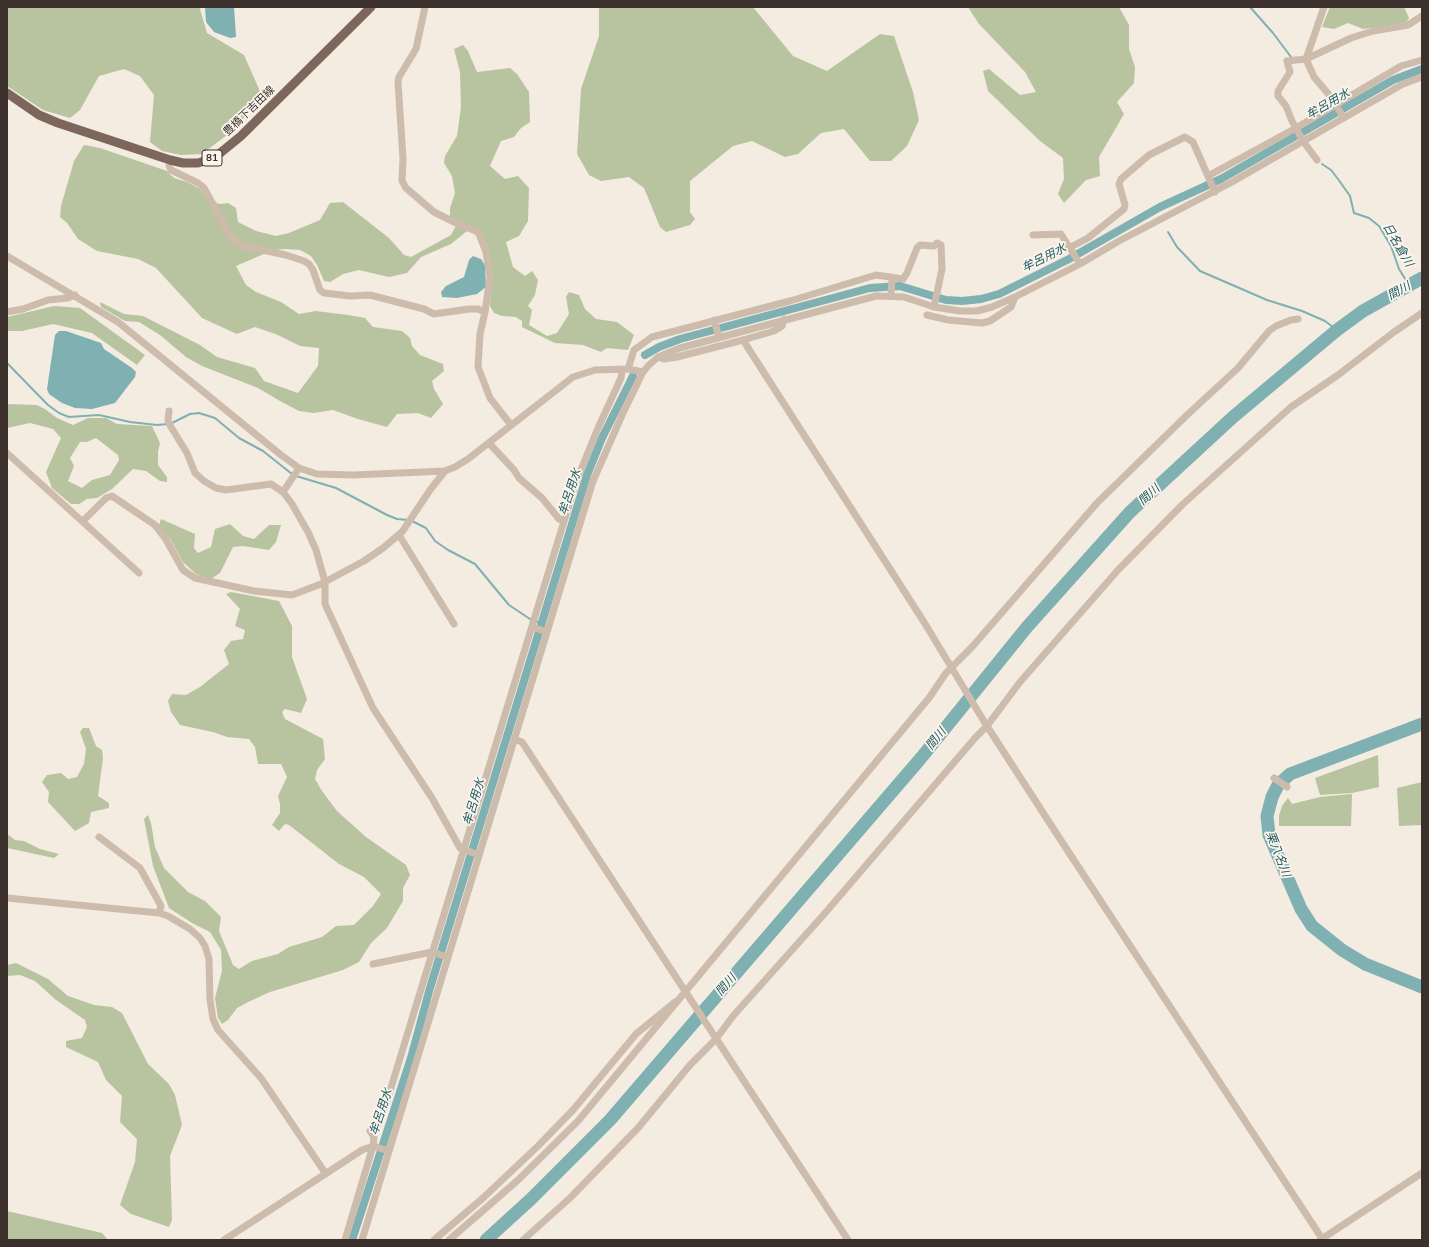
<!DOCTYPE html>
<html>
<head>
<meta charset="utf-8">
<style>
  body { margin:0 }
  #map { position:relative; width:1429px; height:1247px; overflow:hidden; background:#f4ebe1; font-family:Mulish,sans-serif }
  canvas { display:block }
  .frame { position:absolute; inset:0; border:8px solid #3b302b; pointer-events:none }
</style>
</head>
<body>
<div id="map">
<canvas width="1429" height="1247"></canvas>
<div class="frame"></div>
</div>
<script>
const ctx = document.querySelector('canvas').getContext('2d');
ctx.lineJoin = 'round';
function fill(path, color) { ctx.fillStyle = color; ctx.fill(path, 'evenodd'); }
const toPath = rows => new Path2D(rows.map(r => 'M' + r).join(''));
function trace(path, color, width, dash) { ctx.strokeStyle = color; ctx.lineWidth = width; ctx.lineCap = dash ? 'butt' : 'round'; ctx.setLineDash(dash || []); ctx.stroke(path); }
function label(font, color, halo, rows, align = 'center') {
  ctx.font = font + ' Mulish,"Noto Sans JP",sans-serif'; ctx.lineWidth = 3.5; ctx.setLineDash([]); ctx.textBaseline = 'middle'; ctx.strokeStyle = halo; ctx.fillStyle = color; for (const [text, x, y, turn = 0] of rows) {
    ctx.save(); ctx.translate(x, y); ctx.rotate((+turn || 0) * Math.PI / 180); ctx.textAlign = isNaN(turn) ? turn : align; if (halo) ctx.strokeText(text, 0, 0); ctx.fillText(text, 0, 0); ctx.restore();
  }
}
fill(toPath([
  [7,7,202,7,200,9,207,33,244,55,263,98,227,135,202,154,181,155,162,151,150,142,154,95,140,76,124,69,99,76,80,110,70,118,43,110,7,86],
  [599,7,753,7,793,56,827,71,880,34,894,36,913,92,919,120,907,146,891,161,870,161,844,129,821,133,798,154,785,157,752,141,733,146,690,181,690,212,695,219,690,225,666,232,660,227,644,188,629,177,601,181,589,175,577,154,581,89,599,36],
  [968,7,1119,7,1129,25,1129,49,1135,67,1134,83,1117,102,1124,114,1099,157,1100,176,1086,180,1064,203,1058,194,1064,179,1063,158,1040,141,988,91,983,71,989,69,1020,95,1036,92,1025,72,979,24],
  [1330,7,1404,7,1409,18,1405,24,1363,29,1348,23,1334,29,1322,27],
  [463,45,468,51,477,72,510,68,517,74,529,92,530,122,521,128,514,137,501,141,490,166,505,179,518,176,529,188,528,221,519,236,506,242,513,267,525,276,532,271,538,280,535,295,528,306,532,310,529,325,547,336,557,333,569,314,566,297,569,292,579,295,585,309,596,319,617,322,634,335,628,350,607,348,601,352,583,345,555,343,522,327,522,321,516,317,502,316,494,313,490,306,492,274,480,233,467,231,451,244,421,257,407,273,389,277,359,270,343,274,330,282,324,281,317,265,311,256,300,250,286,249,273,250,236,266,246,285,256,292,281,302,299,314,316,311,348,315,365,318,373,327,402,331,410,338,412,346,420,355,443,364,444,371,432,381,434,389,443,404,431,418,418,413,397,414,387,427,358,419,333,410,314,413,299,411,280,401,258,388,202,366,186,357,160,335,139,322,125,321,101,307,100,302,124,314,143,316,200,345,217,357,255,368,264,381,298,393,318,366,319,348,300,346,278,335,255,327,237,334,202,318,156,268,138,259,97,251,78,239,67,223,60,217,61,206,74,161,84,145,100,148,167,171,174,178,187,182,200,189,208,200,220,204,228,203,236,208,238,222,256,231,276,236,289,233,320,220,330,203,343,202,389,238,404,255,411,257,451,235,456,226,450,216,450,208,455,193,452,176,444,163,445,156,457,136,461,107,460,72,454,49],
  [54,306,80,308,145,355,137,365,92,333,53,324,22,331,7,331,7,317],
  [7,404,37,405,45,409,57,418,73,425,88,418,106,418,117,424,152,426,160,443,158,452,158,465,167,477,167,482,160,481,146,471,133,469,112,489,97,498,87,499,79,504,71,504,52,488,46,472,61,438,53,429,30,423,7,428],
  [96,438,118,455,119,460,110,475,92,480,82,488,68,481,74,466,70,458,80,442,87,442],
  [161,519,195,534,194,548,198,553,211,547,215,529,230,524,243,536,254,539,269,525,281,525,276,542,269,550,243,546,233,547,220,573,211,579,196,574,183,562,170,539,159,525],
  [231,592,279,601,292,626,292,657,307,699,301,713,285,709,282,712,285,719,323,739,325,759,317,770,315,779,322,791,337,811,366,837,406,865,410,875,403,888,403,901,387,928,371,943,359,962,343,970,270,992,248,1002,237,1008,228,1020,222,1024,218,1018,215,998,222,971,221,950,210,932,192,923,169,908,153,866,144,819,148,815,151,823,155,847,164,868,188,892,205,901,221,917,219,931,233,965,239,969,252,961,278,954,289,947,322,937,336,926,354,925,373,906,381,894,364,877,339,864,289,825,285,824,279,831,272,825,280,813,280,804,278,796,287,777,281,764,258,764,255,747,249,739,227,737,213,732,180,725,171,712,168,701,172,694,186,695,200,687,229,664,224,650,231,641,243,639,245,630,235,626,240,609,226,594],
  [83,728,89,728,96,746,102,750,103,758,98,796,109,803,109,808,91,812,89,823,75,831,48,802,49,792,42,782,47,775,61,773,68,779,77,777,84,764,86,749,80,732],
  [1378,755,1379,787,1352,793,1320,795,1315,778],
  [1422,782,1422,825,1399,826,1397,788],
  [1352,794,1351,826,1279,826,1279,816,1282,806,1288,798,1292,804,1320,797],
  [7,834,15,840,24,841,40,849,59,854,54,858,7,848],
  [16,963,48,979,68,996,94,1005,112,1007,122,1013,148,1064,169,1084,175,1095,182,1125,170,1156,172,1220,169,1227,131,1214,120,1205,135,1162,137,1139,120,1122,122,1096,106,1080,98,1062,66,1047,66,1041,82,1038,87,1027,85,1020,56,1000,35,981,20,975,7,976,7,965],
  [7,1211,102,1233,108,1240,7,1240]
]), '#b8c4a0');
fill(toPath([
  [205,7,234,7,236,37,230,38,214,32,206,22],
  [473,256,481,259,485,265,486,287,477,294,457,298,442,297,441,292,446,286,464,277,469,260],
  [59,331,66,331,101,343,104,349,132,368,136,372,135,377,115,403,92,409,75,408,62,403,49,394,47,389,55,335]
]), '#7fb0b2');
trace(toPath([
  [1250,7,1273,33,1291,57],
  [1322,164,1331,170,1338,179,1350,196,1354,213,1369,218,1379,226,1391,246,1399,269,1409,285],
  [1168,232,1177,247,1200,271,1267,300,1302,311,1325,321,1337,330],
  [7,363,48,405,59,413,69,417,99,415,130,422,157,425,168,424],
  [172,423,190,414,199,413,215,418,239,438,263,451,292,474],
  [296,476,336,488,387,515,397,519,408,520],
  [412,521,426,528,435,541,448,550,475,564,509,605,530,619,543,624]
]), '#7fb0b2', 2);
trace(toPath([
  [645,355,659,347,680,339,870,288,900,286,946,300,962,301,981,299,999,294,1069,259,1160,207,1221,179,1393,80,1422,69],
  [352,1240,411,1058,430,988,587,475,602,438,633,376]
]), '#7fb0b2', 8);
trace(toPath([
  [1422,724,1290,774,1278,785,1272,797,1267,816,1269,835,1301,909,1312,926,1342,950,1365,964,1422,987],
  [486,1240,531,1199,610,1120,921,758,1027,627,1130,512,1233,417,1337,330,1363,311,1422,278]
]), '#7fb0b2', 13);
trace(toPath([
  [425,7,416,49,399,77,398,82,403,159,402,181,406,188,434,212,460,225,476,231,479,234,486,252,490,277,485,312],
  [1324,7,1306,59,1314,77,1331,97,1344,118],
  [170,160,169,166,171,170,198,183,204,188,231,237,236,242,243,246,286,255,304,261,309,264,313,270,320,290,324,293,350,296,370,295,424,309,434,314,469,309,478,309,485,312,480,334,478,367,490,398,511,425],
  [1317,160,1303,141,1292,121,1286,106,1278,96,1278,91,1290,72,1287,61,1306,59,1351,38,1373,31,1408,25,1422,16],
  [1208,176,1296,128,1401,66,1422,60],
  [1033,235,1061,234,1080,264],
  [1069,248,1088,238,1124,209,1125,205,1119,184,1121,179,1149,155,1185,137,1193,142,1215,192],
  [7,256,118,322,281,455,299,468,317,474,353,475,445,471,455,467,468,459,573,377,595,370,628,369,643,372],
  [891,295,892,278],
  [7,312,23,309,48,300,68,298,75,295],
  [927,315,948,320,982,323,990,321,1011,307,1015,297],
  [714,320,719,337],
  [743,340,924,622,985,723,1062,842,1323,1240],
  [658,357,664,359,677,357,743,340,774,331,782,326,784,319],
  [628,369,634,350,652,337,790,301,876,275,903,279,907,273,917,248,920,245,934,246,937,243,941,245,942,269,934,307],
  [169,411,168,421,171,427,187,453,195,473,204,481,216,488,226,490,271,484,283,492,292,504,308,532,316,550,325,582,325,604,373,708,432,798,460,848,479,855],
  [489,443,514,470,519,478,542,498,559,519,564,521],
  [7,453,139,573],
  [283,492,299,468],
  [83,521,106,498,112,496,155,525,165,538,183,570,195,578,254,591,292,595,321,584,364,561,383,548,402,532,430,490,445,471],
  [399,535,454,624],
  [532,627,547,632],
  [514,739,522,742,848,1240],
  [1274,778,1287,787],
  [99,837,140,868,161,906,159,913],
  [7,898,159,913,168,916,190,929,200,938,205,946,209,959,210,1000,213,1019,218,1030,261,1078,326,1174],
  [373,964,432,952,447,957],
  [224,1240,362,1150,373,1146,389,1151],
  [345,1240,373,1146,374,1137,370,1131,378,1124,386,1104,576,482,598,428,621,378,622,369],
  [362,1240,593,481,623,413,643,372,649,365,658,357,680,348,876,296,904,297,934,307,960,311,977,311,992,307,1015,297,1080,264,1119,241,1232,182,1403,84,1422,77],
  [434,1240,483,1198,538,1146,573,1110,636,1034,675,1002],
  [449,1240,517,1181,578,1121,929,698,946,673,972,647,1097,503,1186,416,1238,368,1269,331,1276,326,1291,320,1298,319],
  [523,1240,570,1198,638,1128,690,1065,716,1039,733,1016,826,912,975,738,987,726,1020,682,1118,570,1183,504,1291,407,1338,375,1394,332,1422,313],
  [1320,1240,1422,1173]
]), '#cdbbac', 7);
trace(toPath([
  [7,93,39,115,58,123,170,160,183,163,198,163,214,158,241,136,371,7]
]), '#7d675c', 9);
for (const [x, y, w] of [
  [212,158,20]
]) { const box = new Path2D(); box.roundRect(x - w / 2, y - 8, w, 16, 3); ctx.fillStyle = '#fbf5ee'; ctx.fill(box); trace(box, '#3b302b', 1); }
label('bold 10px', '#3b302b', null, [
  ["81",212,158]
]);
label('11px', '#3b302b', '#fbf5ee', [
  ["豊橋下吉田線",249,111,-44]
]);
label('italic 12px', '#1f5a5e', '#fbf5ee', [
  ["牟呂用水",1328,104,-30],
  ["日名倉川",1398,245,60],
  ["牟呂用水",1044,258,-27],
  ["間川",1399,291,-29],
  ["牟呂用水",570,492,-72],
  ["間川",1149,495,-43],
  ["間川",936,739,-51],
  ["牟呂用水",474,802,-73],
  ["栗八名川",1278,854,69],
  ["間川",726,985,-49],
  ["牟呂用水",381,1112,-72]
]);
</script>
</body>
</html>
